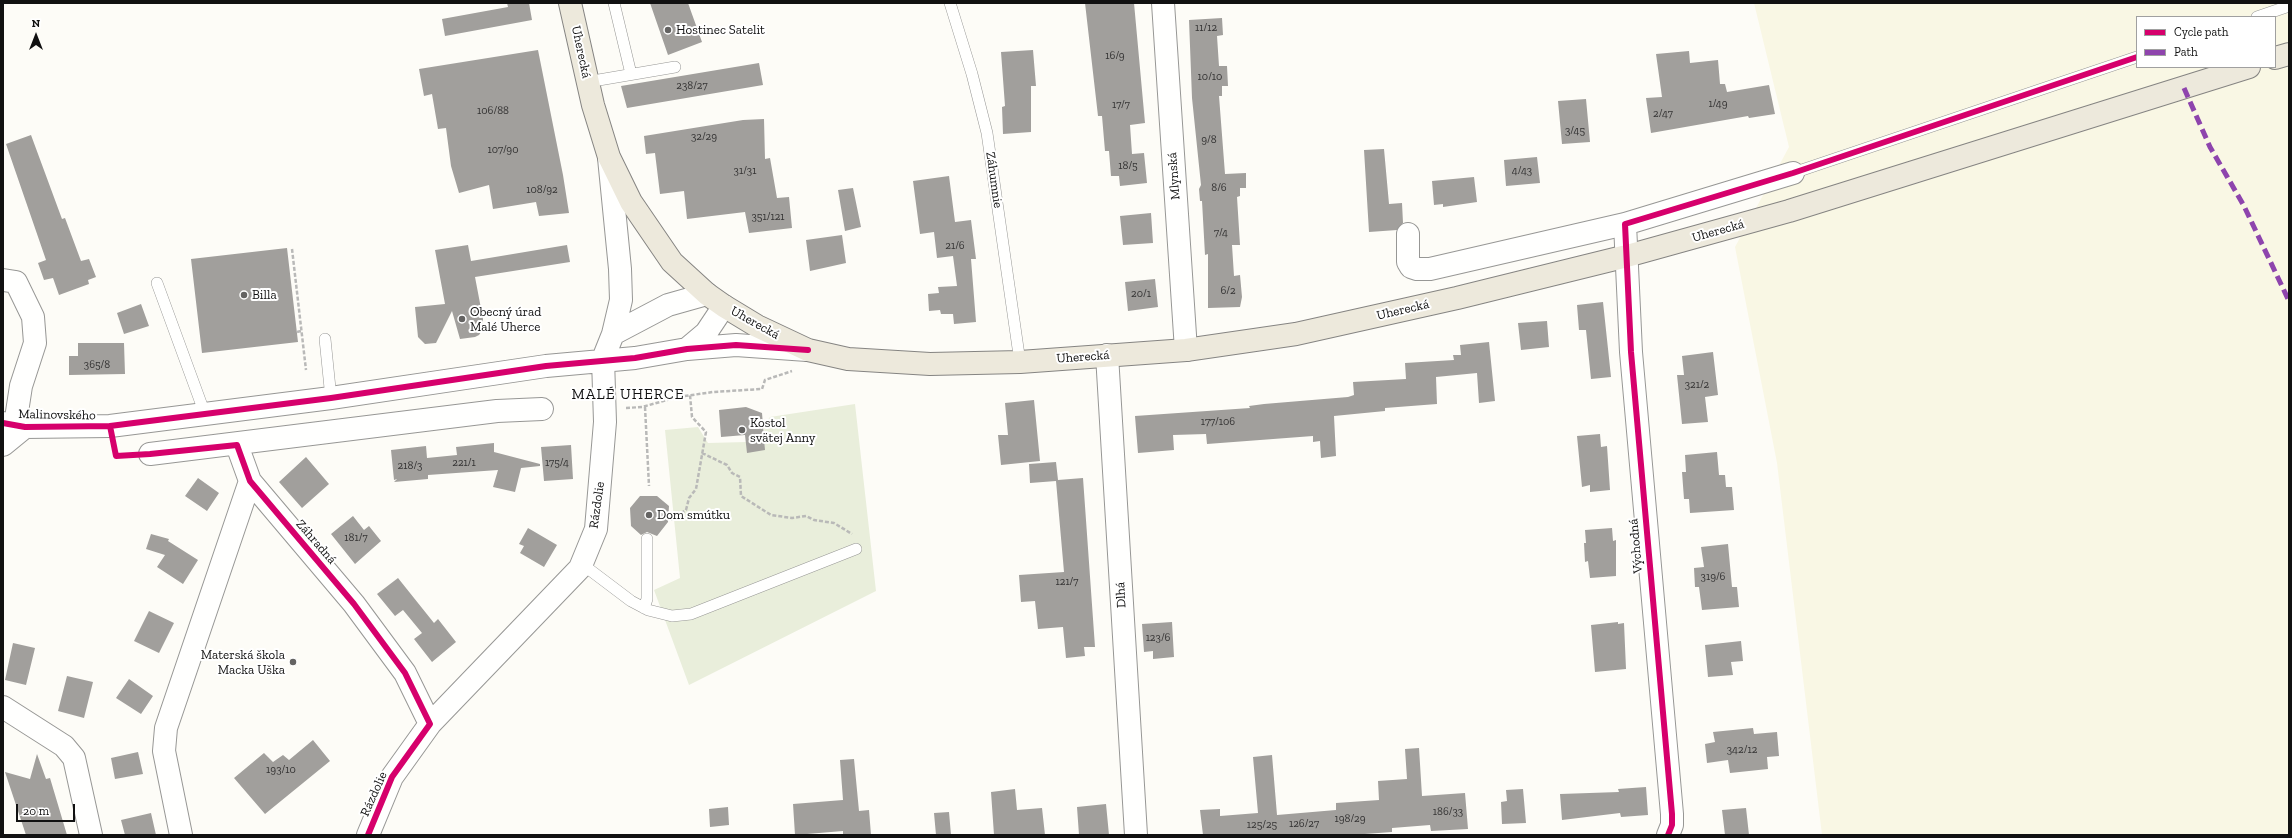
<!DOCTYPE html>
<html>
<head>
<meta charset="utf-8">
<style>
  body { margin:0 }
  #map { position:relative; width:2292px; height:838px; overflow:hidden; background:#fdfcf7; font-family:"Zilla Slab",serif }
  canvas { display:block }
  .frame { position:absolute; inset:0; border:4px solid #111; pointer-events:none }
  .legend { position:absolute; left:2136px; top:16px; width:140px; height:52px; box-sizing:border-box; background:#fff; border:1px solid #a0a0a0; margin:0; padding:5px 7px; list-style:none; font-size:12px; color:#111 }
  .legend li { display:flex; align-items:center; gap:8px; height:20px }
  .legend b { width:20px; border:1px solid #a0a0a0 }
  .north { position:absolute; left:16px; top:16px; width:40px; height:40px; -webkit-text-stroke:3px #fff; paint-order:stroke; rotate:0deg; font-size:11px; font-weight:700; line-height:16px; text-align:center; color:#111 }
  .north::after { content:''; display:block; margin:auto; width:14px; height:18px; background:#111; clip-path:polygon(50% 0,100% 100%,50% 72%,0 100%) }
  .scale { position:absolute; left:16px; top:804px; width:59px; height:18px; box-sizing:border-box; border:2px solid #111; border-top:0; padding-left:5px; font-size:12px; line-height:14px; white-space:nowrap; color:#111; -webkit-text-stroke:3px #fff; paint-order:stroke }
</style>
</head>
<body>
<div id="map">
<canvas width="2292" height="838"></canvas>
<div class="frame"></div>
<ul class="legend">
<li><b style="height:5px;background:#d6006c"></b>Cycle path</li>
<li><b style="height:5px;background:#8e44ad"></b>Path</li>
</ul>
<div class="north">N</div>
<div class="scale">20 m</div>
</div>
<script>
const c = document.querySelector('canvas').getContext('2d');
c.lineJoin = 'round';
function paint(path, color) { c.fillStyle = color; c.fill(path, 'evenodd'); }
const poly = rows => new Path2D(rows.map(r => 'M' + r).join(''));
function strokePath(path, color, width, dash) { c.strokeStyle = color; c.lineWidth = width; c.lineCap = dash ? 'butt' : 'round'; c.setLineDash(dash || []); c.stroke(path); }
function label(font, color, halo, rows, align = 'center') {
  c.font = font + ' "Zilla Slab",serif'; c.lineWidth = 4; c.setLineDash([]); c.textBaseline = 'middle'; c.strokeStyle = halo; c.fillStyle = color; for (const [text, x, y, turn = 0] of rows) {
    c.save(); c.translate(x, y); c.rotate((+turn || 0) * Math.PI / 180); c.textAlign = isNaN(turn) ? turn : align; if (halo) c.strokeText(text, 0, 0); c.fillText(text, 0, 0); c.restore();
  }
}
paint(poly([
  [1754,3,2289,3,2289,835,1822,835,1777,463,1735,247,1789,147],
  [2137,17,2275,17,2275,67,2137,67]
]), '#f9f7e4');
paint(poly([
  [855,404,876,591,689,685,654,590,680,578,665,430,698,427,708,443,746,442,765,448,764,422,767,421,770,417]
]), '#e9eedb');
paint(poly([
  [507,3,529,3,532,20,445,36,442,19,508,7],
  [650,3,688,3,702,42,668,55],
  [1085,3,1134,3,1145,123,1130,125,1132,154,1144,153,1147,183,1120,186,1119,176,1111,176,1109,151,1105,151,1102,116,1098,116],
  [1222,18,1223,35,1217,36,1219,66,1227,66,1228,86,1222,86,1222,96,1219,96,1225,174,1246,173,1246,188,1240,188,1240,196,1237,197,1240,245,1232,245,1234,276,1240,275,1242,297,1240,307,1208,308,1208,254,1205,255,1202,201,1200,201,1199,189,1201,185,1192,98,1189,20],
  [538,50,563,175,569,213,539,216,536,202,493,209,489,185,459,193,451,166,446,128,438,129,432,94,424,96,419,69],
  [1033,50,1036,86,1031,86,1031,132,1003,134,1002,107,1005,106,1001,52],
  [1689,51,1690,63,1718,60,1720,84,1725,84,1727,92,1769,85,1775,114,1749,118,1748,116,1651,133,1646,98,1662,97,1656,54],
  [759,63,763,85,627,108,621,86],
  [1586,99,1590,142,1562,144,1558,101],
  [764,119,765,159,770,158,777,198,789,197,792,228,749,233,745,212,687,219,684,191,660,194,655,153,646,154,644,136,743,120],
  [31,135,62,219,65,218,81,261,89,259,96,277,88,280,89,284,59,295,53,278,44,280,38,263,46,260,6,144],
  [1384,149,1389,204,1402,203,1403,223,1397,230,1369,232,1364,150],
  [1537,157,1540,183,1506,186,1504,160],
  [949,176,955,222,971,220,976,259,971,259,976,322,954,324,953,314,941,314,940,310,929,311,928,294,939,293,938,287,957,286,953,256,937,258,934,232,920,234,913,181],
  [1474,177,1477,202,1443,207,1443,204,1434,205,1432,181],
  [853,188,861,227,845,231,838,190],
  [1151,213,1153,243,1123,245,1120,216],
  [842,235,846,263,810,271,806,240],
  [468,245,471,261,567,245,570,262,475,277,483,319,483,329,479,335,475,337,460,339,452,311,436,343,425,344,418,337,415,307,445,304,435,250],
  [287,248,298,342,202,353,191,259],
  [1155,279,1158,307,1128,311,1125,282],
  [1603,302,1611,377,1591,379,1586,330,1579,330,1577,305],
  [141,304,149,326,124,334,117,313],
  [1547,321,1549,347,1521,350,1518,323],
  [1489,342,1495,401,1479,403,1477,373,1436,377,1437,404,1385,408,1385,411,1334,416,1336,456,1321,458,1320,441,1313,442,1313,436,1207,444,1206,434,1173,435,1174,450,1138,453,1135,416,1250,408,1249,406,1264,404,1348,397,1354,395,1353,382,1406,379,1405,363,1454,360,1453,355,1461,355,1460,345],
  [78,343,124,343,125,374,69,375,69,356,78,356],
  [1713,352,1718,395,1705,397,1708,422,1682,424,1677,375,1684,375,1682,356],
  [1034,400,1040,461,1001,465,998,435,1008,435,1005,403],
  [746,407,762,413,765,450,747,453,745,435,721,437,719,410],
  [1600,434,1601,447,1607,446,1610,490,1590,492,1590,485,1582,487,1577,436],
  [494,443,494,452,540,464,540,466,521,468,515,492,493,487,498,470,428,475,428,479,394,482,397,479,394,480,391,450,426,446,427,458,457,455,456,447],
  [571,445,573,479,544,481,541,447],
  [1717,452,1719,475,1725,475,1726,487,1732,487,1734,510,1690,513,1689,499,1684,499,1682,472,1686,472,1685,455],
  [306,457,329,484,302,508,279,482],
  [1056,462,1058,480,1083,478,1095,647,1084,647,1085,656,1066,658,1063,627,1038,629,1035,601,1021,602,1019,575,1064,572,1056,481,1030,483,1029,464],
  [198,478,219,493,207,511,185,496],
  [640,496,657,496,669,506,668,522,657,536,647,532,641,535,631,526,630,508],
  [353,516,364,530,369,526,381,541,355,564,331,534],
  [528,528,557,545,544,567,520,553,524,546,519,544],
  [1612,528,1613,541,1616,540,1616,576,1590,578,1588,561,1585,562,1584,543,1586,543,1585,530],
  [151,534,169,539,168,541,198,560,183,584,157,567,165,555,146,549],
  [1728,544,1732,587,1737,587,1739,607,1702,610,1699,587,1695,587,1694,568,1704,567,1701,547],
  [398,578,434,623,438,619,456,642,432,662,414,639,422,633,403,610,395,616,377,594],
  [149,611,174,623,159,653,134,641],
  [1172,622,1174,657,1153,659,1153,651,1144,652,1142,624],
  [1618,622,1618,624,1624,623,1626,669,1595,672,1591,625],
  [1741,641,1743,661,1731,662,1733,675,1708,677,1705,645],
  [13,643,35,648,26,685,5,680],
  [67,676,93,682,84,718,58,711],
  [129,679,153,696,141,714,116,698],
  [1753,728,1754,734,1777,732,1779,756,1767,757,1768,769,1730,773,1728,760,1707,763,1705,744,1715,742,1713,732],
  [313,740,330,761,265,814,234,778,264,753,273,762,283,755,289,760],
  [1419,748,1422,796,1465,793,1468,829,1431,831,1430,825,1392,828,1392,832,1351,835,1203,835,1200,810,1220,809,1220,816,1258,813,1253,757,1272,755,1277,815,1336,810,1336,803,1379,800,1378,781,1407,779,1405,749],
  [138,752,143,774,115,779,111,758],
  [37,754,46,779,50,778,67,835,26,835,5,772,30,779],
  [854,759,859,811,869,810,871,835,843,835,843,831,795,835,793,804,843,800,840,760],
  [1646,787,1648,815,1621,817,1620,813,1562,820,1560,794,1619,792,1618,789],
  [1015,789,1017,810,1042,808,1045,835,994,835,991,792],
  [1523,789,1526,823,1502,824,1501,802,1507,801,1506,790],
  [1106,804,1109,835,1079,835,1077,807],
  [728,807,729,825,710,827,709,809],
  [1746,808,1749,835,1725,835,1722,810],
  [949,812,951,835,936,835,934,813],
  [151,813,156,835,125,835,121,820]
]), '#a19f9c');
const lane = poly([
  [614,3,631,74],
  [950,3,972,74,987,133,1020,362],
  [2257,17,2289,6],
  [587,82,675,67],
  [1793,173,2137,57],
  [157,283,205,414],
  [325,339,331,398],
  [582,564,631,601,648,610,672,616,691,614,856,549],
  [644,608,647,599,647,539]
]);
const street = poly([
  [1163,3,1186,350],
  [1625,224,1631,352,1672,814,1672,825,1668,835],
  [1408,234,1408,262,1411,267,1417,269,1430,269,1625,224,1793,173],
  [3,280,16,282,33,317,35,343,21,386,15,425],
  [613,334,668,305,707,294],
  [687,349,706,333,724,306],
  [1107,355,1136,835],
  [3,423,25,427,110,426,331,398,546,366,635,358,687,349,736,345,807,350],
  [3,445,25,427],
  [237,445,250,481,354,604,405,673,430,724],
  [150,454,497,411,542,409],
  [3,707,64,746,74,758,91,835],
  [181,835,164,751,166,728,250,481],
  [368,835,392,777,430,724,580,568,596,529,605,422,603,359,613,334,621,300,620,269,609,158]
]);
const primary = poly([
  [570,3,593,105,609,157,631,202,672,262,707,294,724,306,757,326,808,350,848,359,930,364,1020,362,1186,350,1296,334,1457,298,1627,256,1789,211,2249,67],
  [2275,58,2289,54]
]);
strokePath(lane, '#979795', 12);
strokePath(street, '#979795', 24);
strokePath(primary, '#858482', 24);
strokePath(poly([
  [292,249,306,370],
  [297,332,301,331],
  [645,407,649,486],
  [626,408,642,407,678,397,713,392,762,389,765,380,792,371],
  [114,445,116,456,130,455],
  [702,453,727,465,732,473,740,477,741,496,771,515,792,518,806,516,814,520,834,523,852,534],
  [671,520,686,510,689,498,696,489,706,432,692,417,690,395]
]), '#b9b9b8', 2.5, [4, 2]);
strokePath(lane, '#fffffe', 11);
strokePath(street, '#fffffe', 22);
strokePath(primary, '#ede9dc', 22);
strokePath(poly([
  [2184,88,2210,147,2244,206,2289,301]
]), '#8e44ad', 5, [10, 5]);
strokePath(poly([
  [3,423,25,427,110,426,331,398,546,366,635,358,687,349,736,345,808,350],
  [110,426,116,456,150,454,237,445,250,481,354,604,405,673,430,724,392,777,368,835],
  [1668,835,1672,825,1672,814,1631,352,1625,224,1793,173,2137,57]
]), '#d6006c', 6);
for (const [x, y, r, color] of [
  [668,30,4,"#646362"],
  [244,295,4,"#646362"],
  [462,319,4,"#646362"],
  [742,430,4,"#646362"],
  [649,515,4,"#646362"],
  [293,662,4,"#646362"]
]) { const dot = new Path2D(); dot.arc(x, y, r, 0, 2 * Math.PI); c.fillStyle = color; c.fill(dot); strokePath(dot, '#fff', 1.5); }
label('11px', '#353434', null, [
  ["11/12",1206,28],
  ["16/9",1115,56],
  ["10/10",1210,77],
  ["238/27",692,86],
  ["1/49",1718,104],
  ["17/7",1121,105],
  ["106/88",493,111],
  ["2/47",1663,114],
  ["3/45",1575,131],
  ["32/29",704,137],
  ["9/8",1209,140],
  ["107/90",503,150],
  ["18/5",1128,166],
  ["31/31",745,171],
  ["4/43",1522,171],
  ["8/6",1219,188],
  ["108/92",542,190],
  ["351/121",768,217],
  ["7/4",1221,233],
  ["21/6",955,246],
  ["6/2",1228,291],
  ["20/1",1141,294],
  ["365/8",97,365],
  ["321/2",1697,385],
  ["177/106",1218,422],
  ["221/1",464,463],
  ["175/4",557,463],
  ["218/3",410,466],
  ["181/7",356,538],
  ["319/6",1713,577],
  ["121/7",1067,582],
  ["123/6",1158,638],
  ["342/12",1742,750],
  ["193/10",281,770],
  ["186/33",1448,812],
  ["198/29",1350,819],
  ["126/27",1304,824],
  ["125/25",1262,825]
]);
label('13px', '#111', '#fff', [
  ["Hostinec Satelit",676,30],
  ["Billa",252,295],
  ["Obecný úrad",470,312],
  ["Malé Uherce",470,327],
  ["Kostol",750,423],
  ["svätej Anny",750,438],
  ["Dom smútku",657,515],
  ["Materská škola",285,655,"right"],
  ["Macka Uška",285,670,"right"]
], 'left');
label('13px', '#111', '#fff', [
  ["Uherecká",581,52,78],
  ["Mlynská",1174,176,-94],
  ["Záhumnie",994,180,82],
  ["Uherecká",1718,231,-16],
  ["Uherecká",1403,310,-13],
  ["Uherecká",755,323,29],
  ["Uherecká",1083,357,-4],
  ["Malinovského",57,415,1],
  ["Rázdolie",597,505,-82],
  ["Záhradná",316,542,49],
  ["Východná",1636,546,-95],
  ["Dlhá",1121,595,-93],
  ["Rázdolie",374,794,-66]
]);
c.letterSpacing = '1px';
label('15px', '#111', '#fff', [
  ["MALÉ UHERCE",628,395]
]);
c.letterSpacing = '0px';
</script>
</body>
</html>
